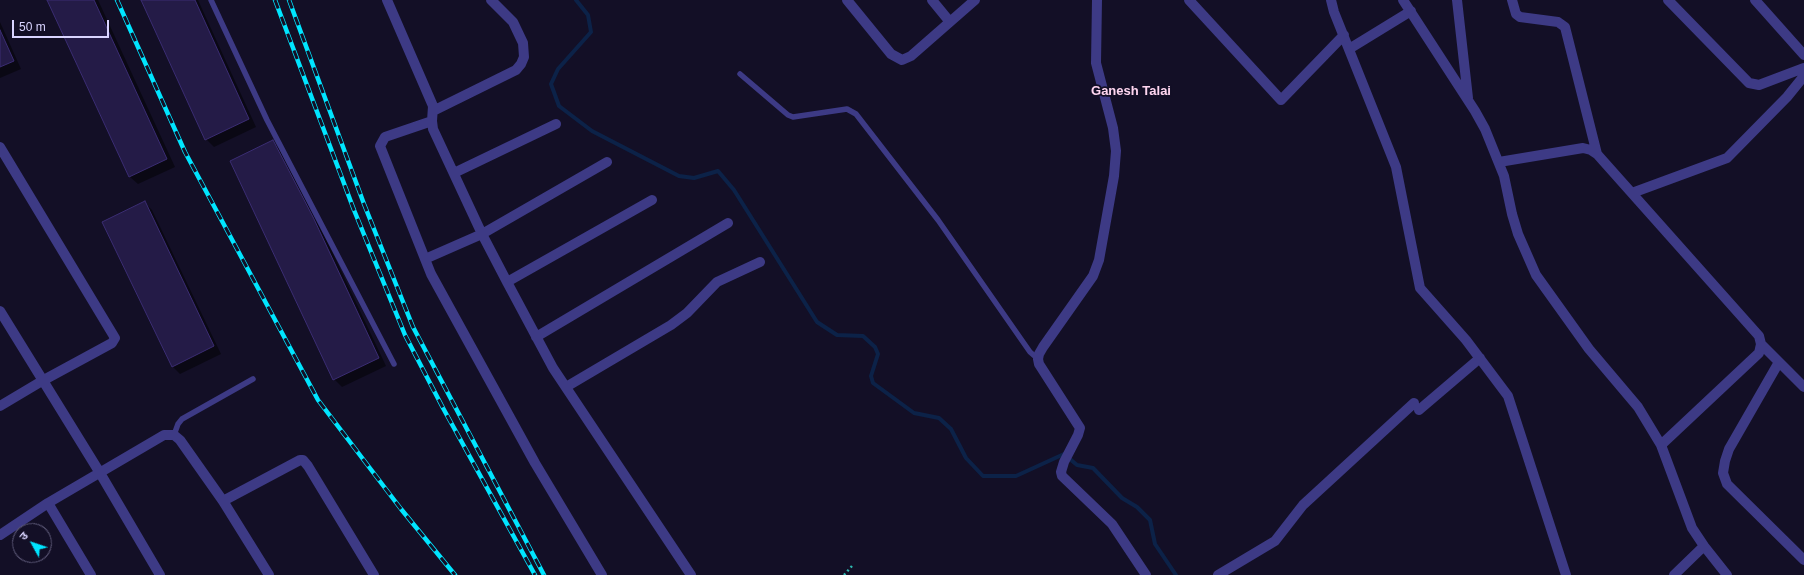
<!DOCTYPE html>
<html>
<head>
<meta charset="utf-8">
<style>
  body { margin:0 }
  #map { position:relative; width:1804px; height:575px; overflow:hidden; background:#130f26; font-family:Helvetica,"Noto Sans Devanagari",sans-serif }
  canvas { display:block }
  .north { position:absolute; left:12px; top:523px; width:40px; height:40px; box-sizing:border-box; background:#130f26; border:1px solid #625e7d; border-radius:50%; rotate:310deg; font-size:11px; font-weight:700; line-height:16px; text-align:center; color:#d9d4ff }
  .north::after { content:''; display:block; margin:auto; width:14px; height:18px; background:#00e5ff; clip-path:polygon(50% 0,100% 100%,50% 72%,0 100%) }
  .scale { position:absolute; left:12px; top:20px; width:97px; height:18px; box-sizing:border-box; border:2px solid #d9d4ff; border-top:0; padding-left:5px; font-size:12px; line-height:14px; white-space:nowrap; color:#d9d4ff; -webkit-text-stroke:3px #130f26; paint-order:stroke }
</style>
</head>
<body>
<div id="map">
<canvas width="1804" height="575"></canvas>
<div class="north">उ</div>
<div class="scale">50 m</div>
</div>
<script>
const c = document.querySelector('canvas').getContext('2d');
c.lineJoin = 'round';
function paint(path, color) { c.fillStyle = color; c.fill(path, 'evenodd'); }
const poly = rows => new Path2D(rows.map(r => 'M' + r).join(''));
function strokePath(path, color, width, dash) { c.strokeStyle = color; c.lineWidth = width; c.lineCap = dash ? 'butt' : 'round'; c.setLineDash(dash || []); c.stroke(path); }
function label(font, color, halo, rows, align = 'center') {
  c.font = font + ' Helvetica,sans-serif'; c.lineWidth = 3.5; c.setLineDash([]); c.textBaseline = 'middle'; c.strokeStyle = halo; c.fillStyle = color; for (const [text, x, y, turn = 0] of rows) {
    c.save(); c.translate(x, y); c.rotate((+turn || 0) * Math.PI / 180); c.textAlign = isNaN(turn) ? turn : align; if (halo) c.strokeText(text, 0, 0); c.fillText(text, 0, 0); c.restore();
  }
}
paint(poly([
  [48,0,98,0,175,167,138,184,130,177],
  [143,0,198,0,256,127,214,147,206,139],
  [0,22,21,69,0,78],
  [273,142,280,149,320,226,386,366,342,387,334,379],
  [145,203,152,210,221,354,180,374,172,366]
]), '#0007');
strokePath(poly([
  [576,0,588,15,591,32,558,69,551,84,559,106,592,131,679,176,694,178,718,171,734,190,817,322,837,335,863,336,875,347,878,354,871,376,873,383,914,413,939,418,951,429,966,458,983,476,1016,476,1064,454,1077,465,1093,468,1122,498,1137,507,1150,520,1155,544,1176,575]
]), '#0c2248', 4);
const building = poly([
  [47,0,94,0,167,159,129,177,47,0],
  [141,0,195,0,249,119,205,140,141,0],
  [0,30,14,61,0,67,0,30],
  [273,140,313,217,379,358,333,380,230,161,273,140],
  [145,201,214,346,172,367,102,222,145,201]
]);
paint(building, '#241b47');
strokePath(building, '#3b2d73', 1);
strokePath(poly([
  [844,575,852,566]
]), '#2fb8b0', 2.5, [2, 3]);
strokePath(poly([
  [211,0,267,120,394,364],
  [740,74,788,115,793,117,847,109,856,114,938,220,1030,352,1038,359],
  [174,435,178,424,182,419,253,379]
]), '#3d3a85', 5.5);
strokePath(poly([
  [387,0,433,106,432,121,433,129,482,234,507,282,553,368,691,575],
  [847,0,891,54,902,60,911,56,975,0],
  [932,0,950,22],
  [1097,0,1096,63,1113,128,1116,151,1114,176,1099,260,1093,276,1043,347,1039,354,1038,359,1039,364,1080,428,1078,435,1064,462,1061,472,1062,476,1112,524,1146,575],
  [1189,0,1281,100,1344,35],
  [1331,0,1334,12,1396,167,1420,288,1466,340,1508,396,1566,575],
  [1403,0,1475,111,1485,129,1504,176,1512,214,1518,234,1536,275,1589,349,1638,407,1661,445,1692,528,1704,546,1727,575],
  [1457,0,1468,98],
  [1512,0,1516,14,1520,17,1558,22,1565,27,1597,154],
  [1668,0,1749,83,1759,85,1804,68],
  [1755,0,1804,55],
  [1349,49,1411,11],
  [433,111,516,70,521,64,524,57,523,43,513,22,491,0],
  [432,121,385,137,380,146,431,274,535,463,602,575],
  [0,147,115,338,112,343,42,381,0,406],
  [1499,162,1583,148,1591,150,1597,154,1759,336,1761,344,1759,353,1661,445],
  [454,173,556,124],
  [1632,193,1727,158,1787,97,1804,76],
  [425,259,482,234,607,162],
  [507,282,652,200],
  [0,311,100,473,160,575],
  [536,337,728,223],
  [1761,344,1804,387],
  [1779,362,1729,449,1725,461,1723,473,1727,484,1804,560],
  [566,387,671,325,687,313,717,282,760,262],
  [1419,410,1480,358],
  [223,501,300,460,303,460,308,466,374,575],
  [48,503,91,575],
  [0,535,48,503,164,435,174,435,180,440,223,501,269,575],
  [1218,575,1275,541,1303,505,1414,403],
  [1674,575,1704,546]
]), '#3d3a85', 10);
const rail = poly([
  [117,0,185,152,318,400,401,509,455,575],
  [275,0,354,210,405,335,443,408,535,575],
  [289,0,364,204,413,327,544,575]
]);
strokePath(rail, '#00e5ff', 4.5);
strokePath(rail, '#130f26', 3, [9]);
label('bold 13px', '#ffd6f0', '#130f26', [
  ["Ganesh Talai",1131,91]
]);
</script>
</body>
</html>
